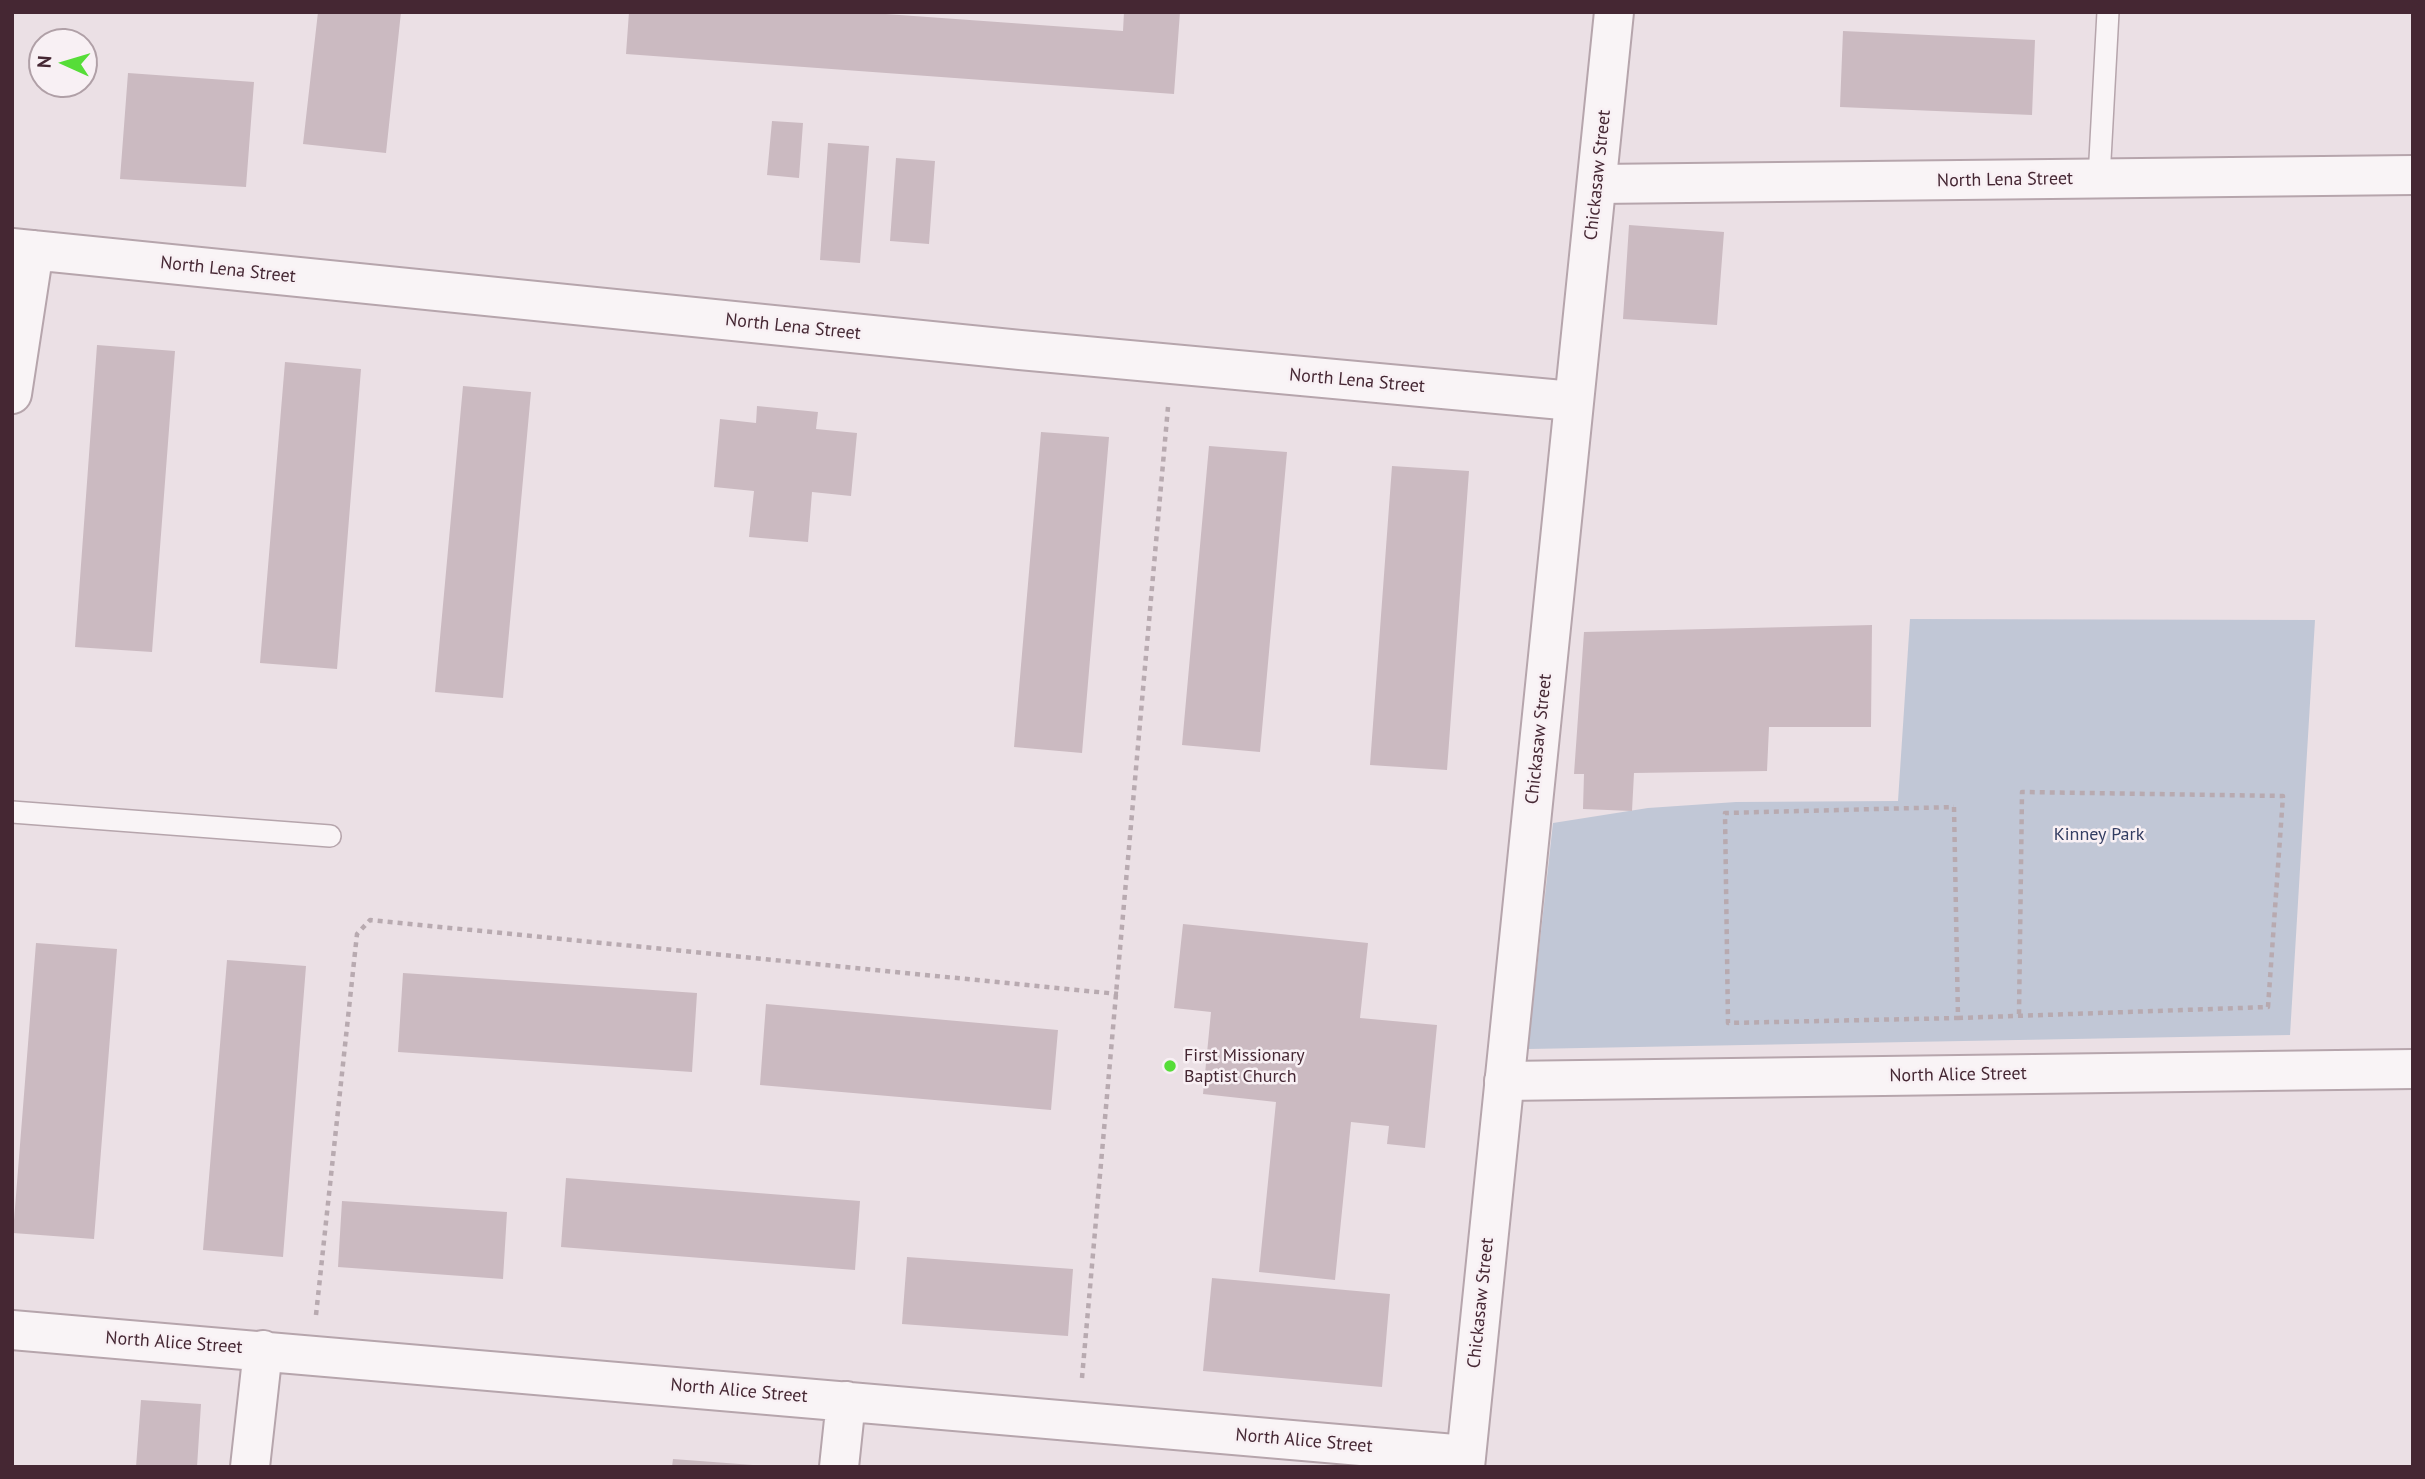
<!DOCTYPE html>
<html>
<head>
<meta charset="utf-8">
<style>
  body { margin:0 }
  #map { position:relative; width:2425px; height:1479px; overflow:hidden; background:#ebe0e5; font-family:"PT Sans",sans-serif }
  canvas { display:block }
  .frame { position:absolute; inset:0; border:14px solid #452733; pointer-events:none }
  .north { position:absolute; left:28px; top:28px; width:70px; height:70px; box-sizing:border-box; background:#f8f0f4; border:2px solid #b0a0a7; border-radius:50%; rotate:274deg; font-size:19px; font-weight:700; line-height:28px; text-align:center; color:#452733 }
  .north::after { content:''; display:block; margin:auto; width:24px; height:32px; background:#56dd38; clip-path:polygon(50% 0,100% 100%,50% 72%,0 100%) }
</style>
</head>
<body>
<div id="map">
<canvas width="2425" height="1479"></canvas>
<div class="frame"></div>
<div class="north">N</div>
</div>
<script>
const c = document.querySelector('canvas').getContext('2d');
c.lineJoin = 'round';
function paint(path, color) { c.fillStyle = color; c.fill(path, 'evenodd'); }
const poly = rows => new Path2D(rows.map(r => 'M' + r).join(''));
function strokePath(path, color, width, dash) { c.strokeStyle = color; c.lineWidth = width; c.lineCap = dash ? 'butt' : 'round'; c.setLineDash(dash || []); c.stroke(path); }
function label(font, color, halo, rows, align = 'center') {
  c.font = font + ' "PT Sans",sans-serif'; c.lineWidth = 5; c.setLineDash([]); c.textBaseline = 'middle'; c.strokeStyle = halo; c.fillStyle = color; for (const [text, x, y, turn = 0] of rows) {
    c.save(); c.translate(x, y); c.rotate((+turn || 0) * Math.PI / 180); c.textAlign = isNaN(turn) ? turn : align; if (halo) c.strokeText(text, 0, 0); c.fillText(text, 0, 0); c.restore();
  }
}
paint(poly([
  [1910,619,2315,620,2290,1035,1528,1049,1553,823,1648,808,1736,802,1898,801]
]), '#c1c7d6');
paint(poly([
  [318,12,401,12,386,153,303,144],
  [629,12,858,12,1123,31,1124,12,1180,12,1174,94,626,54],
  [1843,31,2035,40,2032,115,1840,107],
  [128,73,254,82,246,187,120,179],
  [772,121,803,123,799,178,767,175],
  [828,143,869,146,860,263,820,260],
  [896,158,935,161,929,244,890,241],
  [1629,225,1724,232,1717,325,1623,319],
  [97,345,175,351,152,652,75,647],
  [285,362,361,369,337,669,260,663],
  [463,386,531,392,503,698,435,692],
  [757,406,818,412,816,429,857,433,851,496,812,492,808,542,749,537,754,491,714,487,720,419,756,423],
  [1041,432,1109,437,1082,753,1014,747],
  [1209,446,1287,452,1260,752,1182,745],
  [1392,466,1469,471,1447,770,1370,765],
  [1872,625,1871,727,1769,727,1767,771,1634,773,1632,811,1583,809,1584,774,1574,774,1584,632],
  [1183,924,1368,943,1360,1018,1437,1025,1425,1148,1387,1144,1389,1126,1351,1122,1335,1280,1259,1272,1276,1102,1203,1094,1211,1012,1174,1008],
  [36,943,117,949,94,1239,13,1233],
  [227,960,306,966,283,1257,203,1250],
  [403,973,697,993,692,1072,398,1052],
  [766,1004,1058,1030,1051,1110,760,1085],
  [566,1178,860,1201,855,1270,561,1247],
  [342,1201,507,1212,503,1279,338,1267],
  [907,1257,1073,1269,1068,1336,902,1324],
  [1212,1278,1390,1294,1382,1387,1203,1371],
  [141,1400,201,1404,197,1467,136,1467],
  [673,1459,753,1465,753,1467,672,1467]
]), '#cbbac1');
const service = poly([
  [2099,178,2108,12],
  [12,812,330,836]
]);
const minor = poly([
  [1597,184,2413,175],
  [12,248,1020,350,1573,401],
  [12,394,34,250],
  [1504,1081,2413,1069],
  [12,1330,1466,1455],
  [250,1467,263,1350],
  [839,1467,846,1401]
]);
const tertiary = poly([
  [1465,1467,1614,12]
]);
strokePath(service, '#b6a5ac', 24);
strokePath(minor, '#b6a5ac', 42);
strokePath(tertiary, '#b6a5ac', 42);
strokePath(poly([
  [1954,807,1958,1018,1728,1023,1725,813,1954,807],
  [1958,1018,2268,1007,2283,796,2022,792,2019,1014],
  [316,1315,357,934,370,920,1118,994],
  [1082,1378,1168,407]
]), '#b8aab0', 4.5, [5, 5]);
strokePath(service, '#f9f4f6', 21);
strokePath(minor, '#f9f4f6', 38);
strokePath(tertiary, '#f9f4f6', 38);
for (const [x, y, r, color] of [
  [1170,1066,7,"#56dd38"]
]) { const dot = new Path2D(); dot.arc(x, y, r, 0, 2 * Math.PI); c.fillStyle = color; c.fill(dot); strokePath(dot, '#f8f0f4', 2.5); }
label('18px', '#452733', '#f8f0f4', [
  ["Chickasaw Street",1598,175,-84],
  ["North Lena Street",2005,180,-1],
  ["North Lena Street",228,270,6],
  ["North Lena Street",793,327,6],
  ["North Lena Street",1357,381,5],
  ["Chickasaw Street",1539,739,-84],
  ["North Alice Street",1958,1075,-1],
  ["Chickasaw Street",1481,1303,-84],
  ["North Alice Street",174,1343,4],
  ["North Alice Street",739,1391,5],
  ["North Alice Street",1304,1441,5]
]);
label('18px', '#333d62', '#f8f0f4', [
  ["Kinney Park",2099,835]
]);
label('18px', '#452733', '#f8f0f4', [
  ["First Missionary",1184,1056],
  ["Baptist Church",1184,1077]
], 'left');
</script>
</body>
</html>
